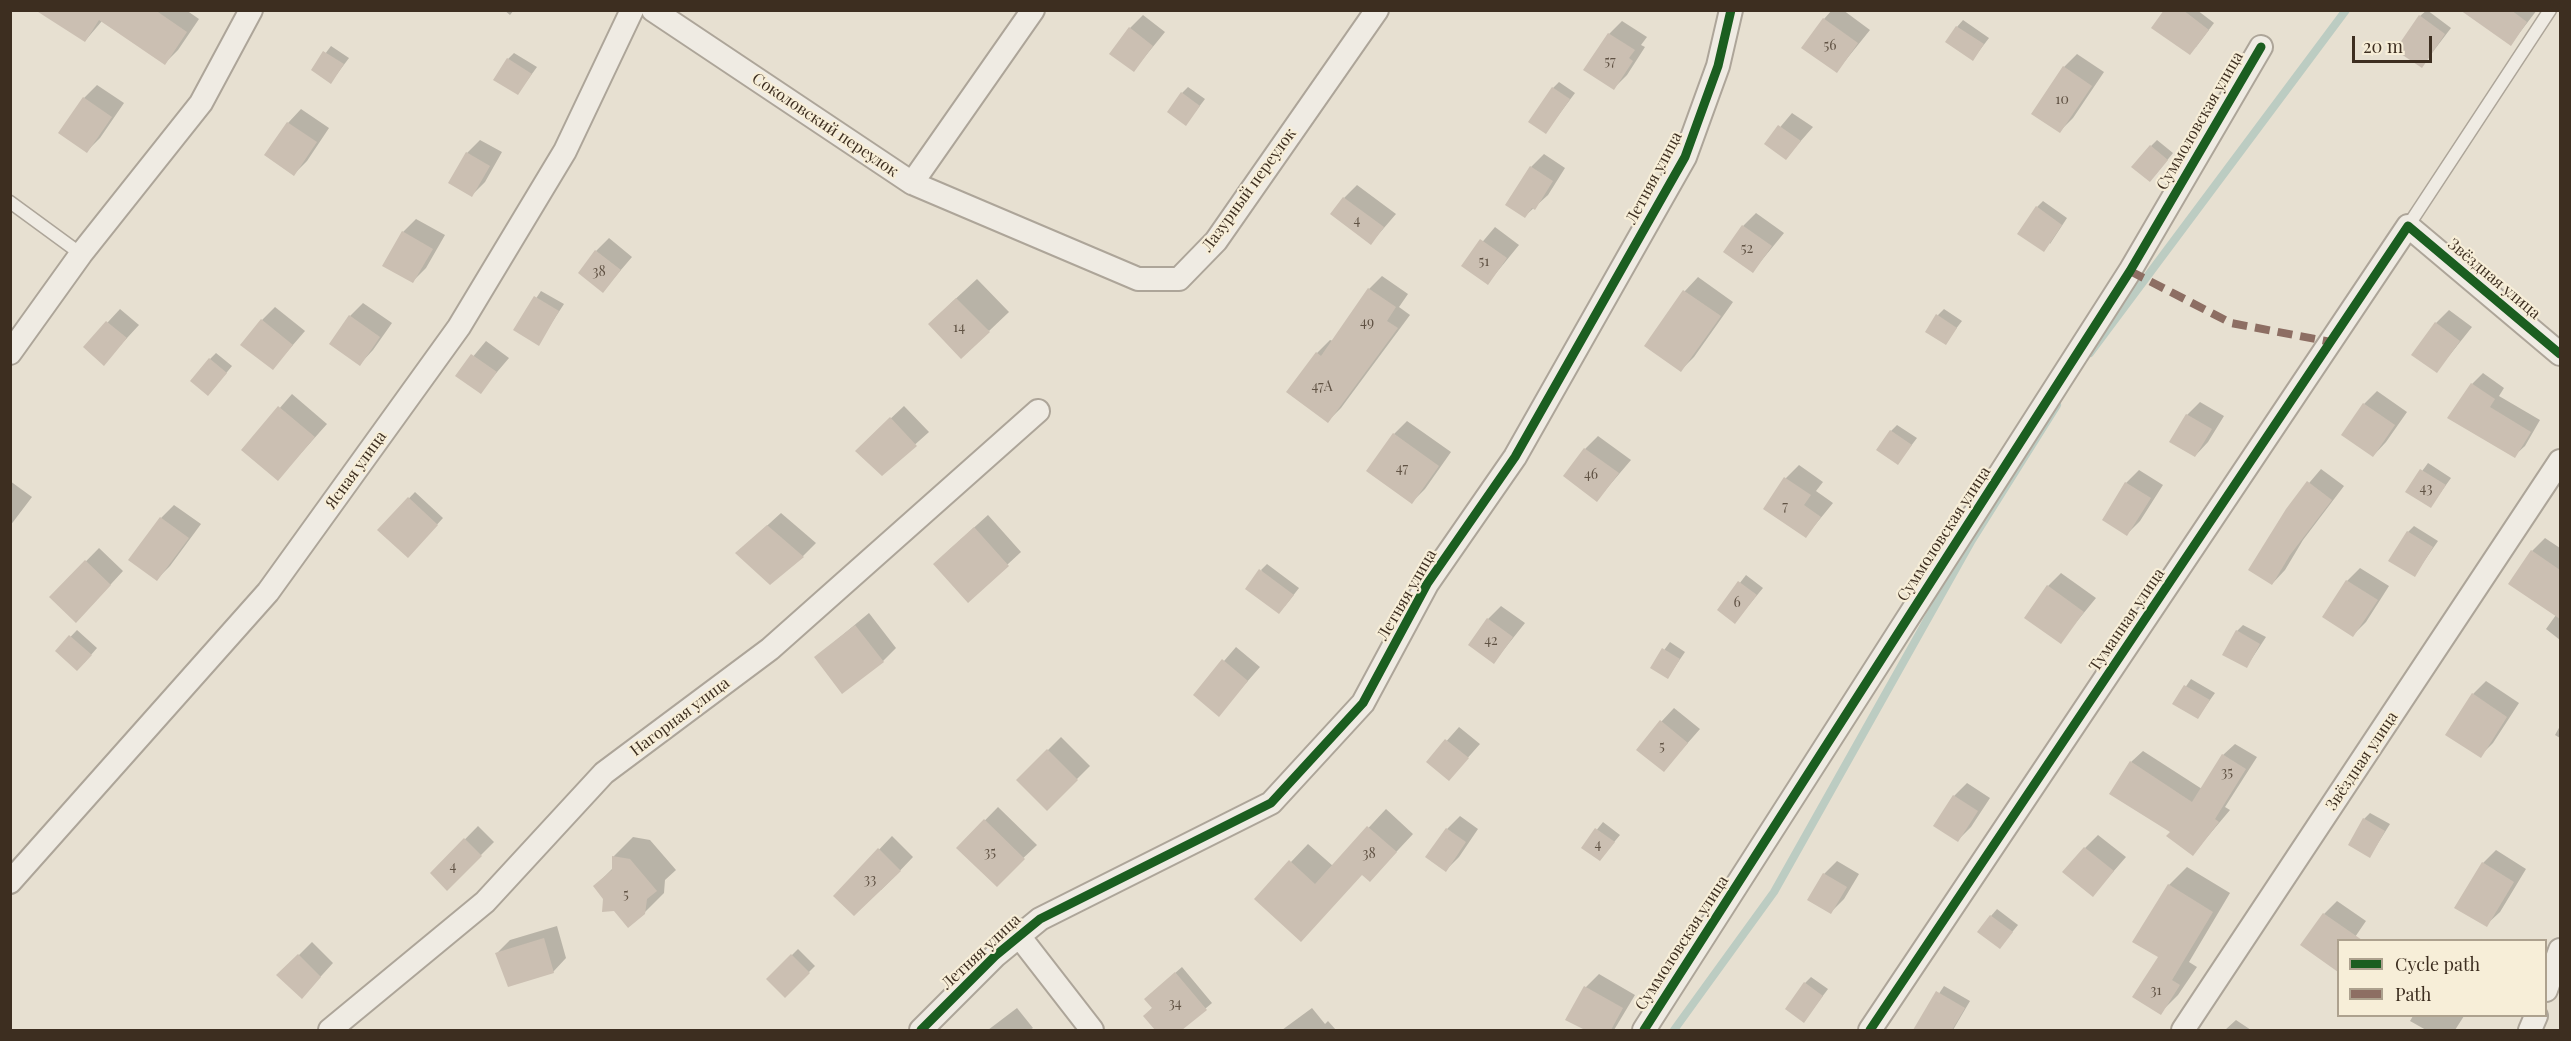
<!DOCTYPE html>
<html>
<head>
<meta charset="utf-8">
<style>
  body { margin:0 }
  #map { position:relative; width:2571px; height:1041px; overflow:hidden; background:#e7e0d1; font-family:"Playfair Display",serif }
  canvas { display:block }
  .frame { position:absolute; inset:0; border:12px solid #3d2e20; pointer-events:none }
  .legend { position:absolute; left:2337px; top:939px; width:210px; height:78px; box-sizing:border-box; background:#f7eed8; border:2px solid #ada18e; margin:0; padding:8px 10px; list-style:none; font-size:18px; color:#3d2e20 }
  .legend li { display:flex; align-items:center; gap:12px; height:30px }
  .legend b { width:30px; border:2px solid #ada18e }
  .scale { position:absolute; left:2352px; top:36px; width:80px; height:27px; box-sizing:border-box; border:3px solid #3d2e20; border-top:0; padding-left:8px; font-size:18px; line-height:21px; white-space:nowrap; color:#3d2e20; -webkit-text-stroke:4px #f7eed8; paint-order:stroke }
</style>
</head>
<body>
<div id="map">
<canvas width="2571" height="1041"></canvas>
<div class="frame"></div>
<ul class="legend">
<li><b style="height:8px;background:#1b5e20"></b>Cycle path</li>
<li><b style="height:8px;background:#8d6e63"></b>Path</li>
</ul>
<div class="scale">20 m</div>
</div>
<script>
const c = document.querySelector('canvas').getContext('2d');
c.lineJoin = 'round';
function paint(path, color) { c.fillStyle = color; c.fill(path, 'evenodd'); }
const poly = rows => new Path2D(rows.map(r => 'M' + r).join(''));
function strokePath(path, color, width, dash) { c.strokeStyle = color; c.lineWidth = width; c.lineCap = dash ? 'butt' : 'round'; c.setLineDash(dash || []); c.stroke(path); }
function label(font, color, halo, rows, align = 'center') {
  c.font = font + ' "Playfair Display",serif'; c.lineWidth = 4.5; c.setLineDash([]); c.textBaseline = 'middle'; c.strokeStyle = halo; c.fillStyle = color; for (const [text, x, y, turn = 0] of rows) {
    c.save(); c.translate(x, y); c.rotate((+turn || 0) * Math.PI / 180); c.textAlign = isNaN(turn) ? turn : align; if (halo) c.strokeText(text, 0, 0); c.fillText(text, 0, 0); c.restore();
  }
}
paint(poly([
  [51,10,186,10,199,19,178,50,165,63,102,21,85,41],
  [504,10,514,10,510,15],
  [1832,10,1843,10,1870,30,1837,71,1824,19],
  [2165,10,2197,10,2214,23,2196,47],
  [2427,10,2451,28,2422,66,2397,49,2420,16],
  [2477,10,2537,10,2511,44],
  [1143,15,1165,32,1134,70,1130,28],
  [1963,20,1989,38,1973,59,1957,27],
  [1622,21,1647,37,1641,45,1645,47,1627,75,1614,88,1609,34],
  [331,46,349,58,331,82,313,70],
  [514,53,537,67,518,93,508,59],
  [2077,54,2104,72,2073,118,2060,131,2064,67],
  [1559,82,1575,93,1546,132,1553,88],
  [97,85,124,103,100,138,87,151,60,133,84,98],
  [1188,87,1205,99,1186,124,1182,93],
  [301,109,329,128,307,161,294,174,288,123],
  [1792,113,1813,127,1786,158,1766,144],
  [480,140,502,152,485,182,472,195,467,153],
  [2157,140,2173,153,2156,174,2151,146],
  [1544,154,1565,168,1548,195,1525,216,1531,167],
  [1357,185,1396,214,1371,243,1344,198],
  [2043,201,2067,218,2050,244,2037,207],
  [1756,213,1784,233,1753,271,1743,226],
  [416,219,445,235,426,268,413,281,403,232],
  [1495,227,1519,245,1488,283,1463,265],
  [609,238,632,257,603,291,596,251],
  [1382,276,1408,294,1399,307,1410,315,1341,408,1328,421,1288,392,1317,353,1330,340,1333,341,1369,289],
  [1698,277,1733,302,1694,357,1681,370,1646,345,1685,291],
  [977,279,1009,312,989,331,950,304],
  [541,291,564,304,538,344,515,330],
  [363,303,392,323,373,350,360,364,350,316],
  [275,307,305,331,273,368,262,320],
  [120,309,139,325,104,363,85,347],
  [1944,309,1962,321,1945,343,1938,315],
  [2449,310,2472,327,2437,371,2436,323],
  [486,341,509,358,480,392,457,376],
  [216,353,232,366,214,388,210,359],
  [2483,373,2504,388,2499,396,2540,420,2525,446,2514,456,2472,384],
  [2377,391,2407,412,2386,442,2373,456,2364,404],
  [292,394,327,424,278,479,243,450],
  [2200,402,2224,416,2208,442,2195,456,2187,415],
  [904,406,929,432,882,474,870,438],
  [1407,421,1451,452,1425,489,1412,502,1394,434],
  [1897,425,1917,438,1898,463,1891,431],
  [1598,436,1631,460,1597,500,1585,449],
  [2428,463,2451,478,2431,506,2407,492],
  [1799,465,1823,482,1816,491,1833,503,1806,536,1765,508,1786,478],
  [2321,469,2344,486,2303,540,2285,570,2272,584,2287,509],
  [2139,470,2163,485,2140,521,2127,534,2126,483],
  [10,481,32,497,10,526],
  [415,492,443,518,414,550,379,530],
  [174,505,201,524,170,566,157,579,161,518],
  [781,513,816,543,803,556,737,553],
  [988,515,1021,552,968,601,948,551],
  [2414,526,2438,541,2414,576,2408,532],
  [2545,538,2560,548,2560,640,2546,629,2556,615,2532,551],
  [99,548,123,571,89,608,51,597],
  [1267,564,1299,588,1285,606,1261,570],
  [2360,568,2389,586,2366,622,2353,635,2324,616,2347,581],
  [2061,573,2096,598,2060,642,2048,586],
  [1746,575,1763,588,1735,622,1719,610],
  [1501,606,1525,623,1494,662,1488,619],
  [869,613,896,648,883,661,816,657],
  [2243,625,2266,637,2247,666,2237,631],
  [77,630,97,648,84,663,57,651],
  [1670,642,1685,652,1668,677,1652,667],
  [1236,647,1260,667,1219,714,1195,695],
  [2191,679,2215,693,2198,717,2174,704],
  [2486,681,2519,703,2493,743,2480,756,2473,694],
  [1674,708,1700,729,1664,770,1661,722],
  [2560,726,2560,738,2555,735],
  [1459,727,1480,744,1449,779,1428,762],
  [1061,737,1090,766,1047,809,1018,780],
  [2235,744,2257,757,2225,807,2230,810,2193,854,2131,762,2143,751,2202,789,2223,755],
  [1967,783,1990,798,1971,827,1958,840,1954,796],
  [998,807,1037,845,996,884,958,848],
  [1386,809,1413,834,1370,880,1363,873,1256,899,1308,844,1333,866],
  [2370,813,2390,824,2370,856,2364,819],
  [1460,816,1478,829,1459,857,1446,870,1447,829],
  [1603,822,1620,835,1600,859,1583,847],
  [478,826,494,842,447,889,432,873],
  [2098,835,2126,857,2093,895,2085,848],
  [892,836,913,857,894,877,881,890,835,896],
  [633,837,650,840,676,870,665,880,664,893,644,913,605,898,595,886,614,867,613,857],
  [2496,850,2526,869,2500,912,2486,925,2483,863],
  [1837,861,1859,874,1844,899,1831,912,1824,874],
  [2187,867,2230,893,2189,962,2197,967,2178,995,2160,1013,2160,957,2169,885],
  [2337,901,2366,921,2353,940,2338,940,2338,958,2331,965,2324,914],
  [1997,909,2018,925,2000,947,1991,916],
  [557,926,566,958,553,972,497,953,510,940],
  [312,942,333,963,302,997,279,975],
  [798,949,815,966,785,996,768,979],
  [1182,967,1212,1003,1180,1030,1173,1030,1168,1025,1157,1030,1145,1016,1153,1007,1152,993],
  [1599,974,1635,995,1614,1030,1588,1030,1567,1019,1586,987],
  [1811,977,1828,989,1804,1021,1805,983],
  [1944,986,1970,1001,1953,1030,1930,1030,1919,1024],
  [1017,1008,1033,1028,1030,1030,988,1030],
  [1312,1008,1325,1024,1328,1021,1336,1030,1282,1030],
  [2413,1016,2464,1016,2455,1030,2426,1030,2410,1021],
  [2236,1020,2251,1030,2225,1030]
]), '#0003');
strokePath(poly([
  [2090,353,2346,10],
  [1674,1030,1774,892,1972,540,2057,405]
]), '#bcccc2', 8);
paint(poly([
  [35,10,155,10,187,32,165,65,99,20,85,42],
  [2164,10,2183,10,2209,30,2190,55,2151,28],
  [2460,10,2511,10,2527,22,2511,46],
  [2419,15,2445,34,2422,68,2395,50],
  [1823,18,1858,43,1837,73,1801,48],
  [1956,26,1984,44,1973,61,1945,42],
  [1129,27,1153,46,1134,72,1109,54],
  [1608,33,1635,50,1629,58,1633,61,1614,90,1583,70],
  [323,51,344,64,331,84,311,70],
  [507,58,532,74,518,95,493,80],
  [2063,66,2092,86,2060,133,2031,114],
  [1552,87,1570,99,1546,134,1528,122],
  [1181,92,1200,106,1186,126,1167,112],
  [83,97,112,117,87,153,58,133],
  [287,122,317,142,294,176,264,155],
  [1778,125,1801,141,1786,160,1764,144],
  [2150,145,2168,160,2150,182,2131,167],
  [466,152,490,166,472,197,448,183],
  [1530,166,1553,181,1535,210,1532,208,1525,218,1505,205],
  [1343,197,1384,227,1371,245,1330,214],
  [2036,206,2062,225,2044,252,2017,234],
  [1742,225,1772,246,1753,273,1723,252],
  [402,231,433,249,413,283,382,266],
  [1480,239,1507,258,1488,285,1461,266],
  [595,250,621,270,603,293,578,273],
  [1368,288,1396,307,1387,321,1398,328,1328,423,1286,392,1316,352,1321,356],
  [1683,290,1721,316,1681,372,1644,346],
  [534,296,559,311,539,346,513,330],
  [956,298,990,332,961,359,928,324],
  [1936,314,1957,328,1946,345,1925,332],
  [349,315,380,337,360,366,329,344],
  [261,319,293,345,273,370,240,345],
  [106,321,127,338,104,366,83,347],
  [2435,322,2460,341,2437,373,2411,355],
  [471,354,497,372,481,394,455,376],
  [209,358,227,373,208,396,190,381],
  [2471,383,2495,399,2490,407,2531,432,2515,458,2447,418],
  [2363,403,2395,425,2373,457,2341,435],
  [278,406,315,437,278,481,241,450],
  [2186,414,2212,429,2195,457,2169,442],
  [890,417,917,446,882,476,855,451],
  [1890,430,1912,445,1898,465,1876,450],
  [1393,433,1439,466,1412,504,1366,471],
  [1584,448,1619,473,1597,502,1563,476],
  [2420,469,2446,485,2431,508,2405,492],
  [1784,477,1811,495,1804,505,1821,517,1806,538,1763,509],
  [2307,481,2332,500,2290,555,2272,585,2248,570,2286,509],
  [2125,482,2151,498,2127,536,2102,520],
  [408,497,438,525,408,558,377,530],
  [160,517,189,538,157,581,128,560],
  [767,525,804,557,770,585,735,553],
  [974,527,1009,566,968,603,933,564],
  [2407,531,2433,547,2415,577,2388,561],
  [2531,550,2560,570,2560,619,2508,584],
  [85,560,111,585,76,623,49,597],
  [1259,569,1294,595,1279,614,1245,589],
  [2346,580,2378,600,2353,637,2322,617],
  [1738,581,1757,595,1735,624,1717,610],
  [2047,585,2084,612,2061,644,2024,618],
  [1487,618,1513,637,1494,664,1468,645],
  [855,625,884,662,842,694,814,657],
  [2236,630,2260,644,2247,668,2222,655],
  [69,635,92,655,77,671,55,651],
  [1662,648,1680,659,1668,679,1650,668],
  [1222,659,1248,681,1219,717,1193,695],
  [2184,685,2210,700,2198,719,2172,704],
  [2472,693,2507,717,2481,758,2445,735],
  [1660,720,1688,743,1664,772,1636,750],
  [1445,739,1469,758,1449,781,1426,762],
  [1047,749,1078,780,1047,811,1016,780],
  [2222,754,2246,769,2215,819,2219,822,2193,856,2166,836,2170,832,2109,794,2130,761,2192,802],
  [1953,795,1978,811,1958,842,1933,826],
  [2363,818,2385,831,2370,858,2348,845],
  [984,819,1025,859,997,887,956,848],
  [1367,826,1397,852,1370,882,1362,875,1301,942,1254,899,1289,860,1315,884],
  [1446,828,1466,842,1446,872,1425,857],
  [1595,828,1615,842,1600,861,1581,848],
  [464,838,482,856,447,891,430,873],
  [2084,847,2114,871,2093,897,2062,872],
  [878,848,901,871,854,916,833,896],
  [612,856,630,859,657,891,647,899,645,914,628,928,614,911,602,912,603,899,593,886,612,870],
  [2482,862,2514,882,2487,927,2454,908],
  [1823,873,1847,887,1831,914,1807,900],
  [2168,884,2213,912,2172,980,2180,985,2161,1015,2132,997,2158,957,2132,942],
  [2323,913,2362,940,2338,940,2338,972,2300,945],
  [1990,915,2013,932,2000,949,1977,932],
  [544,938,554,973,508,987,495,953],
  [298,954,321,977,302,999,276,975],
  [791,954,810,973,785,998,766,979],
  [1175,972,1207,1010,1182,1030,1155,1030,1143,1016,1152,1008,1144,999],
  [1804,982,1823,996,1804,1023,1785,1009],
  [1584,986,1623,1008,1611,1030,1585,1030,1565,1020],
  [1936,991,1965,1008,1952,1030,1913,1030]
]), '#cbbfb2');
const service = poly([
  [10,202,81,254],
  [2408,226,2550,10]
]);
const minor = poly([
  [653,10,912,183,1033,10],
  [912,183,1138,279,1179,279,1216,241,1377,10],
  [10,353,81,254,201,103,251,10],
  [10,882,268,592,459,327,565,151,632,10],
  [1019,936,1092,1030],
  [2546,990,2560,950],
  [330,1030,485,902,604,773,770,649,1038,411],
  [921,1030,995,956,1040,919,1271,803,1363,703,1427,584,1515,457,1685,157,1718,66,1731,10],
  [1644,1030,2130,271,2261,47],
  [1870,1030,2408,226,2560,354],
  [2183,1030,2560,461],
  [2530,1030,2536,1016]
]);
strokePath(service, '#ada599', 15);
strokePath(minor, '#ada599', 26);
strokePath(service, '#efebe3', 12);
strokePath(minor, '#efebe3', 22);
strokePath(poly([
  [2130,271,2231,323,2331,342]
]), '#8d6e63', 8, [15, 8]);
strokePath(poly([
  [921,1030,995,956,1040,919,1271,803,1363,703,1427,584,1515,457,1685,157,1718,66,1731,10],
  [1644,1030,2130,271,2261,47],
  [1870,1030,2408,226,2560,354]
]), '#1b5e20', 9);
label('14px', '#605244', null, [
  ["56",1830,46],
  ["57",1610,62],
  ["10",2062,100],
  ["4",1357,221],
  ["52",1747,249],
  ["51",1484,262],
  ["38",599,272],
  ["49",1367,323],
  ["14",959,328],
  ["47А",1322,387],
  ["47",1402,469],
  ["46",1591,475],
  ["43",2426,489],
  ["7",1785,507],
  ["6",1737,603],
  ["42",1491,641],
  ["5",1662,747],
  ["35",2227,773],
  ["4",1598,845],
  ["35",990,853],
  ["38",1369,854],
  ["4",453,867],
  ["33",870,880],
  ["5",626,895],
  ["31",2156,991],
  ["34",1175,1004]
]);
label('16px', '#3d2e20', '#f7eed8', [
  ["Суммоловская улица",2200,121,-60],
  ["Соколовский переулок",825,125,34],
  ["Летняя улица",1654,178,-62],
  ["Лазурный переулок",1249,190,-54],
  ["Звёздная улица",2494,279,40],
  ["Ясная улица",356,470,-54],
  ["Суммоловская улица",1944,534,-57],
  ["Летняя улица",1407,595,-60],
  ["Туманная улица",2127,620,-56],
  ["Нагорная улица",680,717,-37],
  ["Звёздная улица",2362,761,-56],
  ["Суммоловская улица",1682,943,-57],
  ["Летняя улица",981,952,-43]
]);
</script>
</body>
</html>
